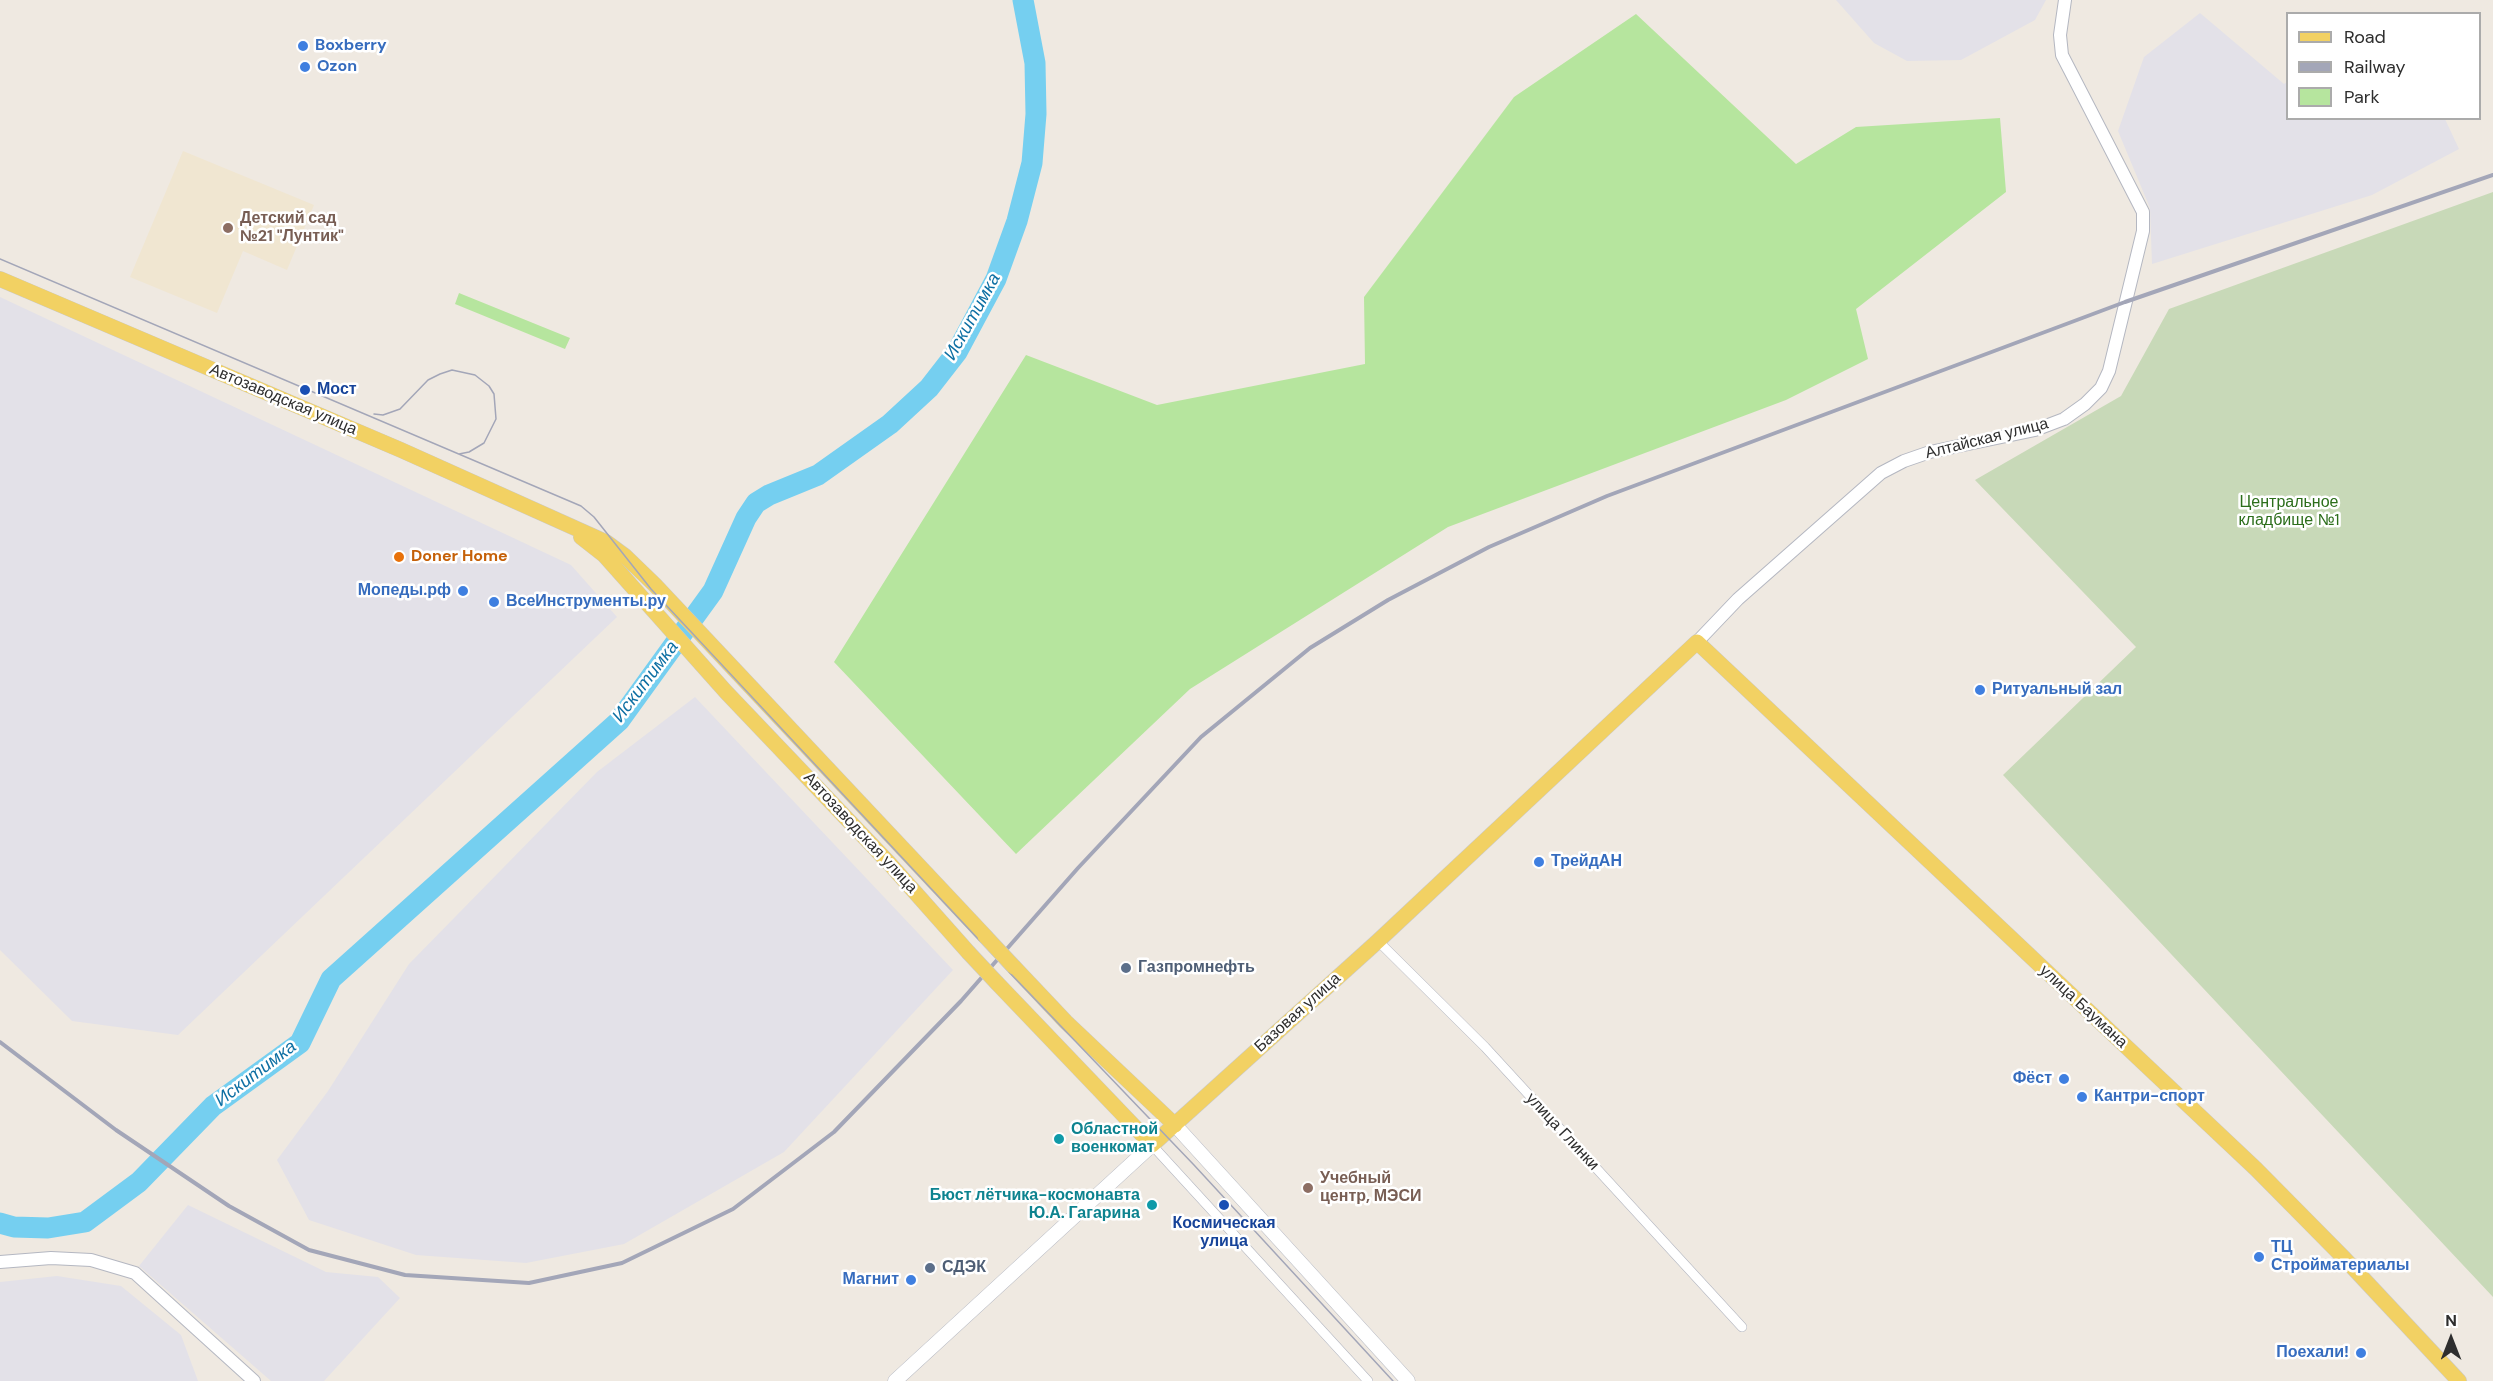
<!DOCTYPE html>
<html>
<head>
<meta charset="utf-8">
<style>
  body { margin:0 }
  #map { position:relative; width:2493px; height:1381px; overflow:hidden; background:#efe9e1; font-family:"DM Sans",sans-serif }
  canvas { display:block }
  .legend { position:absolute; left:2286px; top:12px; width:195px; height:108px; box-sizing:border-box; background:#fff; border:2px solid #ababab; margin:0; padding:8px 10px; list-style:none; font-size:18px; color:#2e2e2e }
  .legend li { display:flex; align-items:center; gap:12px; height:30px }
  .legend b { width:30px; border:2px solid #ababab }
  .north { position:absolute; left:2421px; top:1309px; width:60px; height:60px; -webkit-text-stroke:4px #fff; paint-order:stroke; rotate:0deg; font-size:16px; font-weight:700; line-height:24px; text-align:center; color:#2e2e2e }
  .north::after { content:''; display:block; margin:auto; width:21px; height:27px; background:#2e2e2e; clip-path:polygon(50% 0,100% 100%,50% 72%,0 100%) }
</style>
</head>
<body>
<div id="map">
<canvas width="2493" height="1381"></canvas>
<ul class="legend">
<li><b style="height:8px;background:#f2d163"></b>Road</li>
<li><b style="height:8px;background:#a3a6b8"></b>Railway</li>
<li><b style="height:16px;background:#b6e59e"></b>Park</li>
</ul>
<div class="north">N</div>
</div>
<script>
const c = document.querySelector('canvas').getContext('2d');
c.lineJoin = 'round';
function paint(path, color) { c.fillStyle = color; c.fill(path, 'evenodd'); }
const poly = rows => new Path2D(rows.map(r => 'M' + r).join(''));
function strokePath(path, color, width, dash) { c.strokeStyle = color; c.lineWidth = width; c.lineCap = dash ? 'butt' : 'round'; c.setLineDash(dash || []); c.stroke(path); }
function label(font, color, halo, rows, align = 'center') {
  c.font = font + ' "DM Sans",sans-serif'; c.lineWidth = 5; c.setLineDash([]); c.textBaseline = 'middle'; c.strokeStyle = halo; c.fillStyle = color; for (const [text, x, y, turn = 0] of rows) {
    c.save(); c.translate(x, y); c.rotate((+turn || 0) * Math.PI / 180); c.textAlign = isNaN(turn) ? turn : align; if (halo) c.strokeText(text, 0, 0); c.fillText(text, 0, 0); c.restore();
  }
}
paint(poly([
  [1836,0,2046,0,2035,20,1961,60,1907,61,1874,43],
  [2200,13,2284,84,2287,82,2288,118,2445,119,2459,149,2372,195,2152,264,2150,208,2118,131,2144,57],
  [0,297,571,565,617,617,178,1035,72,1021,0,950],
  [695,697,953,970,784,1152,624,1244,526,1263,416,1255,309,1220,277,1160,328,1091,409,964,597,772],
  [188,1205,326,1272,378,1277,400,1298,324,1381,271,1381,139,1266],
  [57,1276,121,1286,181,1335,198,1381,0,1381,0,1282]
]), '#e3e1e8');
paint(poly([
  [183,151,314,205,287,270,243,251,217,313,130,277]
]), '#f0e6d1');
paint(poly([
  [1636,14,1796,164,1856,127,2000,118,2006,192,1856,309,1868,359,1786,400,1448,527,1190,689,1016,854,834,662,1026,355,1157,405,1365,364,1364,297,1514,97],
  [459,293,570,338,565,349,455,304]
]), '#b6e59e');
paint(poly([
  [2493,192,2493,1297,2003,775,2136,647,1975,480,2121,396,2169,309]
]), '#c8d9b8');
strokePath(poly([
  [0,1223,14,1227,48,1228,85,1222,139,1182,213,1106,300,1043,331,979,619,721,713,591,746,518,756,503,769,495,818,475,890,424,929,388,957,352,996,279,1017,221,1032,163,1036,114,1035,63,1023,0]
]), '#75cff0', 21);
const minor = poly([
  [1378,941,1485,1047,1742,1327],
  [1152,1145,1368,1381]
]);
const tertiary = poly([
  [1697,642,1738,599,1881,473,1904,461,1930,452,2035,430,2064,419,2085,404,2101,388,2109,371,2143,231,2143,212,2062,55,2060,35,2065,0],
  [0,1262,51,1258,91,1260,135,1273,254,1381]
]);
const secondary = poly([
  [1175,1125,1408,1381],
  [895,1381,1152,1145]
]);
const primary = poly([
  [0,279,401,450,606,542,625,556,655,585,985,936],
  [581,537,604,555,726,692,889,863,968,952],
  [1014,967,1066,1022,1175,1125],
  [997,983,1152,1145,1378,941,1697,642,2256,1169,2343,1257,2459,1381]
]);
strokePath(minor, '#b4b7c1', 10);
strokePath(tertiary, '#b4b7c1', 14);
strokePath(secondary, '#b4b7c1', 15);
strokePath(primary, '#c9c9c9', 16);
strokePath(minor, '#fff', 9);
strokePath(tertiary, '#fff', 12);
strokePath(secondary, '#fff', 14);
strokePath(primary, '#f2d163', 15);
strokePath(poly([
  [0,259,581,506,594,517,651,589,1009,972,1194,1165,1393,1381],
  [374,414,383,415,400,409,428,380,440,374,452,370,475,375,489,386,494,394,496,419,484,443,469,452,459,454]
]), '#a3a6b8', 1.5);
strokePath(poly([
  [0,1042,116,1130,229,1206,309,1250,405,1275,529,1283,622,1263,733,1209,834,1132,961,1001,1078,868,1201,737,1310,648,1388,600,1489,547,1607,496,2125,302,2493,175]
]), '#a3a6b8', 4);
const primaryBridge = poly([
  [985,936,1014,967],
  [968,952,997,983]
]);
strokePath(primaryBridge, '#c9c9c9', 16, []);
strokePath(primaryBridge, '#f2d163', 15);
for (const [x, y, r, color] of [
  [303,46,6,"#3f7fe0"],
  [305,67,6,"#3f7fe0"],
  [228,228,6,"#8d6e63"],
  [305,390,6,"#1a4fb4"],
  [399,557,6,"#e8710a"],
  [463,591,6,"#3f7fe0"],
  [494,602,6,"#3f7fe0"],
  [1980,690,6,"#3f7fe0"],
  [1539,862,6,"#3f7fe0"],
  [1126,968,6,"#5c6f8a"],
  [2064,1079,6,"#3f7fe0"],
  [2082,1097,6,"#3f7fe0"],
  [1059,1139,6,"#0f9aa8"],
  [1308,1188,6,"#8d6e63"],
  [1152,1205,6,"#0f9aa8"],
  [1224,1205,6,"#1a4fb4"],
  [2259,1257,6,"#3f7fe0"],
  [930,1268,6,"#5c6f8a"],
  [911,1280,6,"#3f7fe0"],
  [2361,1353,6,"#3f7fe0"]
]) { const dot = new Path2D(); dot.arc(x, y, r, 0, 2 * Math.PI); c.fillStyle = color; c.fill(dot); strokePath(dot, '#fff', 2); }
label('bold 16px', '#366cbe', '#fff', [
  ["Boxberry",315,46],
  ["Ozon",317,67],
  ["Мопеды.рф",451,591,"right"],
  ["ВсеИнструменты.ру",506,602],
  ["Ритуальный зал",1992,690],
  ["ТрейдАН",1551,862],
  ["Фёст",2052,1079,"right"],
  ["Кантри-спорт",2094,1097],
  ["ТЦ",2271,1248],
  ["Стройматериалы",2271,1266],
  ["Магнит",899,1280,"right"],
  ["Поехали!",2349,1353,"right"]
], 'left');
label('bold 16px', '#785e54', '#fff', [
  ["Детский сад",240,219],
  ["№21 \"Лунтик\"",240,237],
  ["Учебный",1320,1179],
  ["центр, МЭСИ",1320,1197]
], 'left');
label('bold 16px', '#164399', '#fff', [
  ["Мост",317,390],
  ["Космическая",1224,1224,"center"],
  ["улица",1224,1242,"center"]
], 'left');
label('16px', '#2e2e2e', '#fff', [
  ["Автозаводская улица",283,400,23],
  ["Алтайская улица",1987,439,-14],
  ["Автозаводская улица",860,833,47],
  ["улица Баумана",2083,1007,43],
  ["Базовая улица",1298,1013,-42],
  ["улица Глинки",1562,1132,47]
]);
label('16px', '#2c6e1b', '#fff', [
  ["Центральное",2289,503],
  ["кладбище №1",2289,521]
]);
label('bold 16px', '#c56008', '#fff', [
  ["Doner Home",411,557]
], 'left');
label('bold 16px', '#4e5e75', '#fff', [
  ["Газпромнефть",1138,968],
  ["СДЭК",942,1268]
], 'left');
label('bold 16px', '#0d838f', '#fff', [
  ["Областной",1071,1130],
  ["военкомат",1071,1148],
  ["Бюст лётчика-космонавта",1140,1196,"right"],
  ["Ю.А. Гагарина",1140,1214,"right"]
], 'left');
label('italic 18px', '#0d6fa3', '#fff', [
  ["Искитимка",973,317,-61],
  ["Искитимка",646,682,-53],
  ["Искитимка",256,1074,-37]
]);
</script>
</body>
</html>
